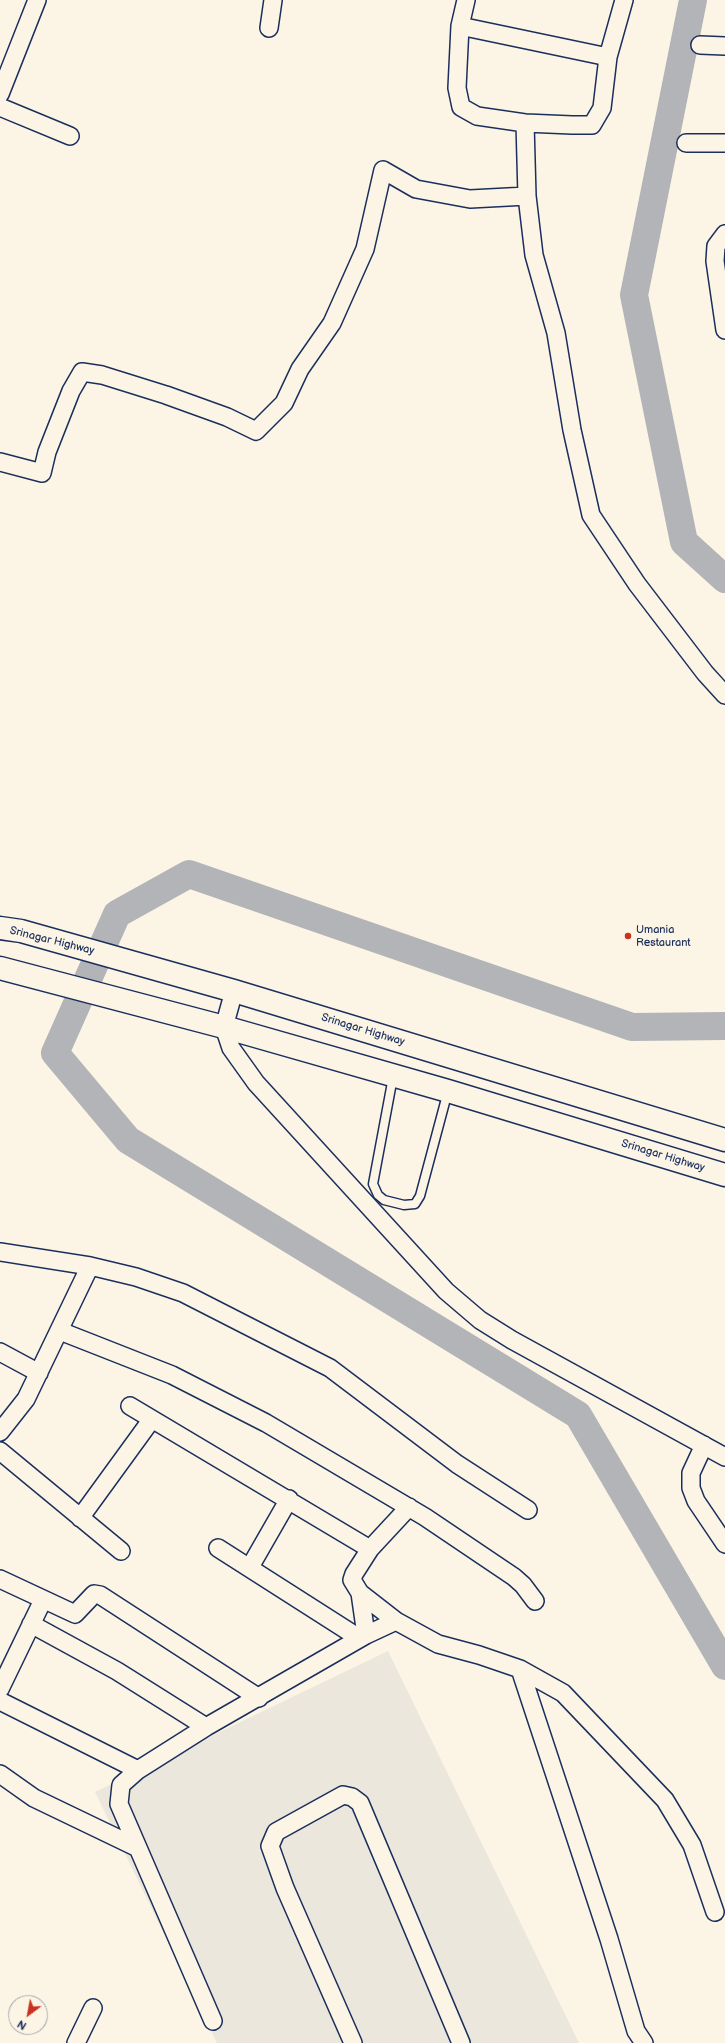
<!DOCTYPE html>
<html>
<head>
<meta charset="utf-8">
<style>
  body { margin:0 }
  #map { position:relative; width:725px; height:2043px; overflow:hidden; background:#fcf5e5; font-family:"Balsamiq Sans",sans-serif }
  canvas { display:block }
  .north { position:absolute; left:8px; top:1995px; width:40px; height:40px; box-sizing:border-box; background:#fcf5e5; border:1px solid #a2a6af; border-radius:50%; rotate:212deg; font-size:11px; font-weight:700; line-height:16px; text-align:center; color:#1b2f5e }
  .north::after { content:''; display:block; margin:auto; width:14px; height:18px; background:#c8321e; clip-path:polygon(50% 0,100% 100%,50% 72%,0 100%) }
</style>
</head>
<body>
<div id="map">
<canvas width="725" height="2043"></canvas>
<div class="north">N</div>
</div>
<script>
const c = document.querySelector('canvas').getContext('2d');
c.lineJoin = 'round';
function paint(path, color) { c.fillStyle = color; c.fill(path, 'evenodd'); }
const poly = rows => new Path2D(rows.map(r => 'M' + r).join(''));
function strokePath(path, color, width, dash) { c.strokeStyle = color; c.lineWidth = width; c.lineCap = dash ? 'butt' : 'round'; c.setLineDash(dash || []); c.stroke(path); }
function label(font, color, halo, rows, align = 'center') {
  c.font = font + ' "Balsamiq Sans",sans-serif'; c.lineWidth = 3; c.setLineDash([]); c.textBaseline = 'middle'; c.strokeStyle = halo; c.fillStyle = color; for (const [text, x, y, turn = 0] of rows) {
    c.save(); c.translate(x, y); c.rotate((+turn || 0) * Math.PI / 180); c.textAlign = isNaN(turn) ? turn : align; if (halo) c.strokeText(text, 0, 0); c.fillText(text, 0, 0); c.restore();
  }
}
paint(poly([
  [388,1651,579,2043,217,2043,95,1792]
]), '#ece7dc');
strokePath(poly([
  [693,0,634,295,684,542,725,579],
  [725,1026,632,1027,189,874,117,914,55,1053,128,1140,578,1415,725,1666]
]), '#b2b4b8', 28);
const service = poly([
  [393,1077,373,1184,378,1195,384,1200,404,1205,415,1204,420,1196,448,1091]
]);
const minor = poly([
  [466,0,460,26,457,88,461,107,477,116,525,123,572,125,592,125,602,108,608,57,624,0],
  [460,26,608,57],
  [269,28,273,0],
  [700,45,725,46],
  [0,94,37,0],
  [0,107,70,136],
  [525,123,527,196,534,255,556,333,572,430,591,515,637,584,705,673,725,695],
  [686,143,725,143],
  [725,234,716,246,715,261,725,330],
  [0,462,42,473,47,452,71,391,82,372,102,375,166,395,227,417,256,431,284,403,300,369,332,323,365,249,383,170,416,189,470,199,527,196],
  [234,991,224,1027,231,1048,256,1083,446,1291,480,1320,512,1340,725,1457],
  [0,1252,90,1266,136,1277,183,1293,330,1368,457,1464,528,1510],
  [60,1331,172,1375,266,1423,425,1517,514,1577,523,1585,535,1601],
  [0,1352,39,1373],
  [130,1406,370,1549],
  [0,1432,26,1399,90,1266],
  [704,1445,691,1473,691,1488,696,1501,725,1544],
  [0,1451,121,1551],
  [80,1518,152,1419],
  [218,1548,359,1638],
  [250,1567,289,1499],
  [0,1579,75,1614,94,1594,100,1595,259,1698],
  [360,1593,396,1621],
  [31,1624,117,1671,206,1727],
  [366,1635,396,1621,438,1644,479,1655,520,1669,563,1693,665,1800,692,1845,715,1912],
  [520,1669,609,1939,636,2031,644,2043],
  [0,1689,43,1600],
  [0,1701,138,1770],
  [0,1774,34,1798,138,1848],
  [213,2021,119,1804,121,1785,138,1770,206,1727,366,1635,360,1593,352,1580,354,1574,370,1549,409,1507],
  [76,2043,93,2008],
  [353,2043,285,1888,270,1846,276,1832,343,1795,352,1797,360,1803,461,2043]
]);
const trunk = poly([
  [0,928,21,931,234,991,725,1140],
  [0,968,224,1027,448,1091,725,1175]
]);
strokePath(service, '#1b2f5e', 11);
strokePath(minor, '#1b2f5e', 20);
strokePath(trunk, '#1b2f5e', 25);
strokePath(service, '#fcf5e5', 8);
strokePath(minor, '#fcf5e5', 17);
strokePath(trunk, '#fcf5e5', 22);
for (const [x, y, r, color] of [
  [628,936,4,"#c8321e"]
]) { const dot = new Path2D(); dot.arc(x, y, r, 0, 2 * Math.PI); c.fillStyle = color; c.fill(dot); strokePath(dot, '#fcf5e5', 1.5); }
label('11px', '#1b2f5e', '#fcf5e5', [
  ["Umania",636,930],
  ["Restaurant",636,943]
], 'left');
label('11px', '#1b2f5e', '#fcf5e5', [
  ["Srinagar Highway",52,941,14],
  ["Srinagar Highway",363,1030,17],
  ["Srinagar Highway",663,1156,17]
]);
</script>
</body>
</html>
